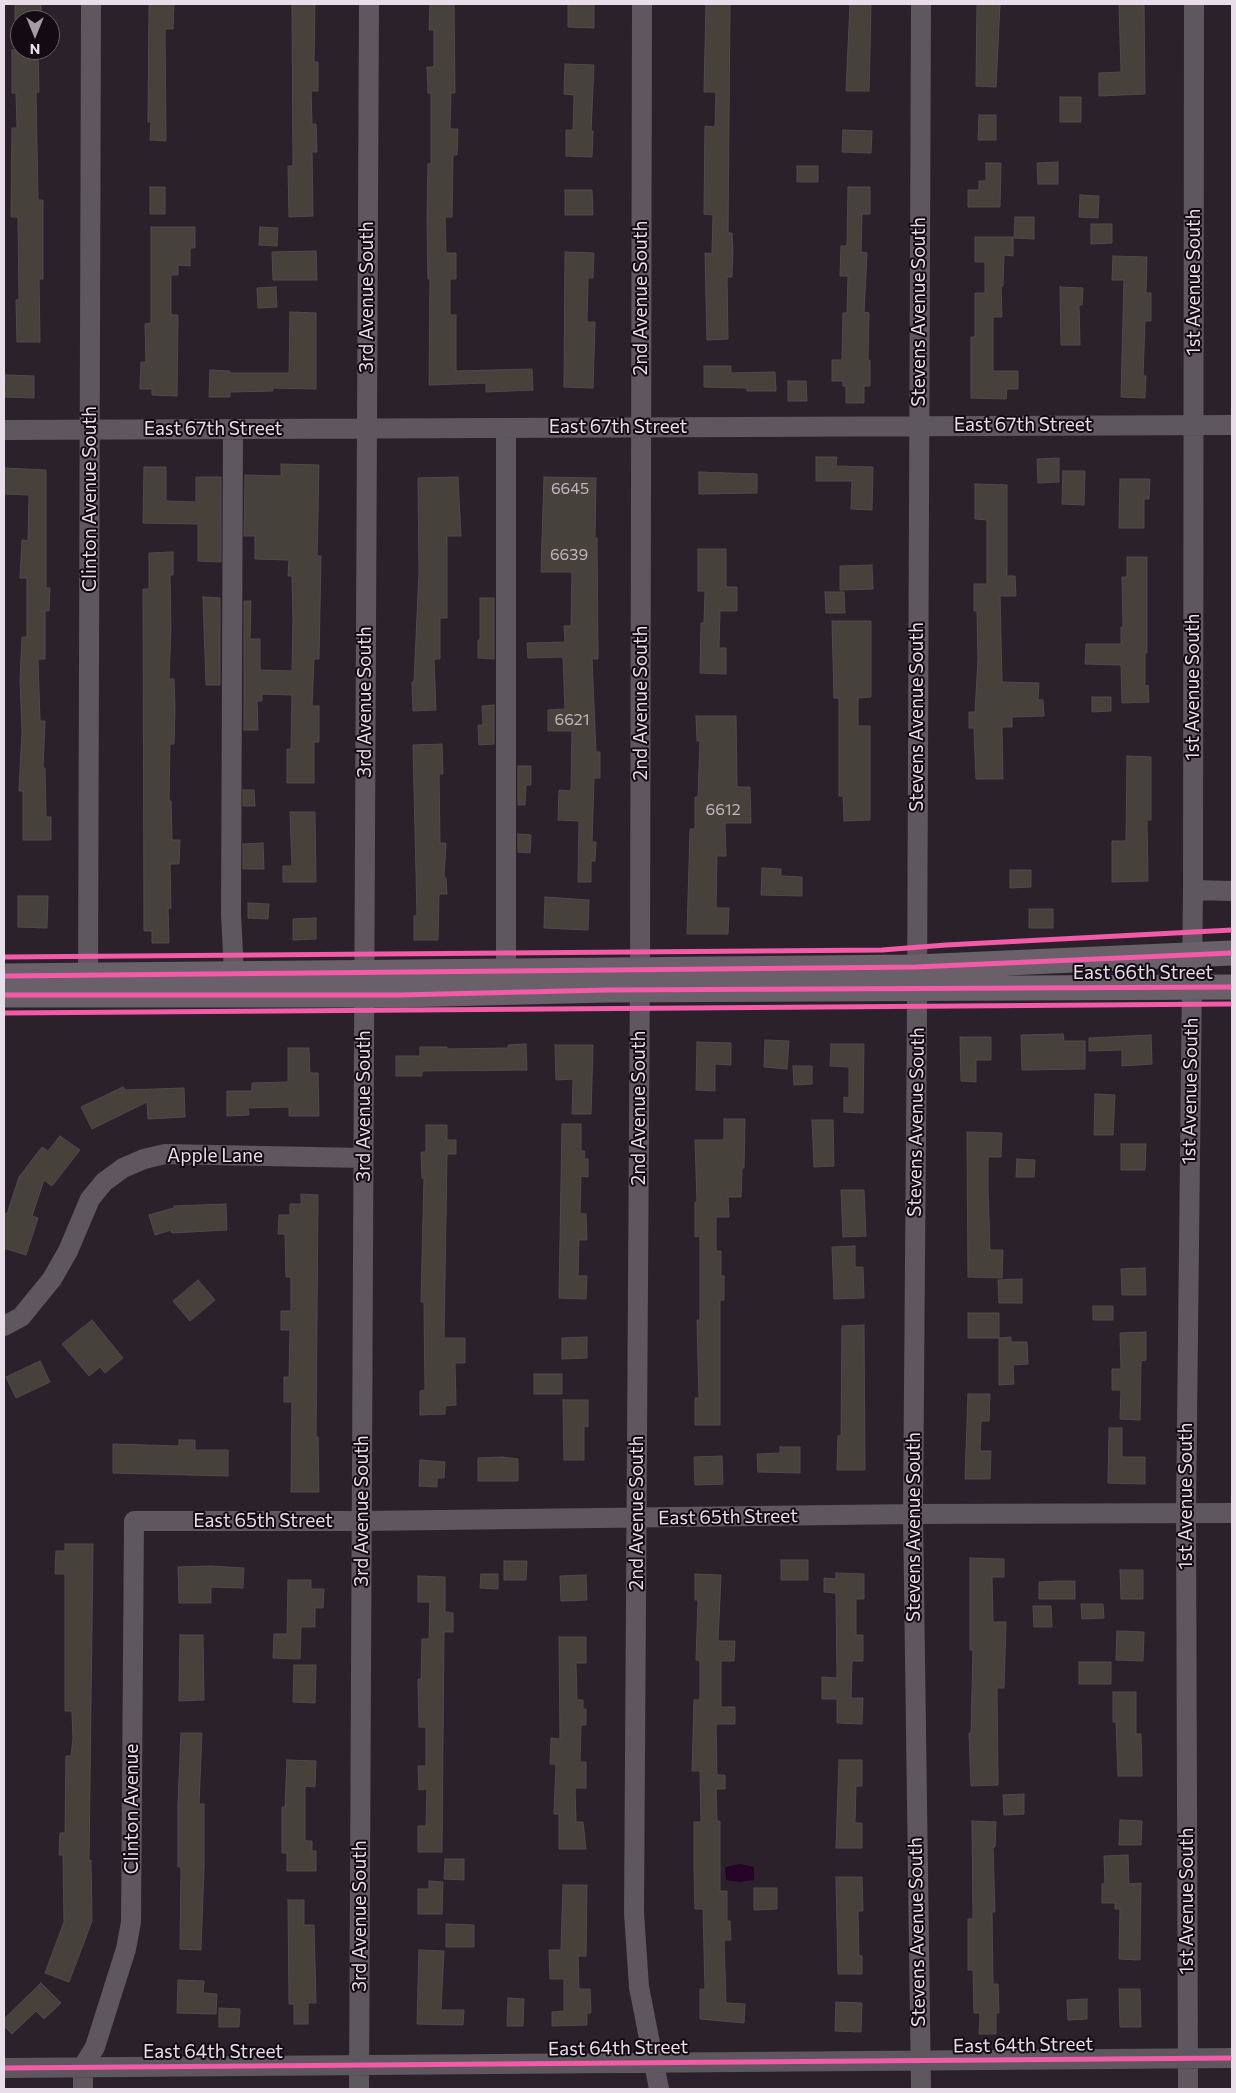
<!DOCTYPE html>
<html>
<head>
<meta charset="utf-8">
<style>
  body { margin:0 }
  #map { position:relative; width:1236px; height:2093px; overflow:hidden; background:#2b212b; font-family:Commissioner,sans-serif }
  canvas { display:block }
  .frame { position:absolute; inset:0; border:5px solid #e9dde9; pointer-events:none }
  .north { position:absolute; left:10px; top:10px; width:50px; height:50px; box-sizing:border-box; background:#120b12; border:1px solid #685f68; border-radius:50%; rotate:180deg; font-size:14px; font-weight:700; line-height:20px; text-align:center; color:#e9dde9 }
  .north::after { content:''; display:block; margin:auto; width:18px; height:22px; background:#a69ba6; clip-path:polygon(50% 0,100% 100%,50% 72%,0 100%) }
</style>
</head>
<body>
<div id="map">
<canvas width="1236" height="2093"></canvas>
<div class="frame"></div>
<div class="north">N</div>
</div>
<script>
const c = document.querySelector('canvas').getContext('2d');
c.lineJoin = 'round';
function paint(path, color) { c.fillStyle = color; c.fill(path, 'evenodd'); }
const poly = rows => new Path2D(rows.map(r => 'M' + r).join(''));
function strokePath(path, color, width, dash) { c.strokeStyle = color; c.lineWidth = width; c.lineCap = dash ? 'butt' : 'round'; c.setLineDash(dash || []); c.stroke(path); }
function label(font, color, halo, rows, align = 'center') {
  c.font = font + ' Commissioner,sans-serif'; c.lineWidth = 4; c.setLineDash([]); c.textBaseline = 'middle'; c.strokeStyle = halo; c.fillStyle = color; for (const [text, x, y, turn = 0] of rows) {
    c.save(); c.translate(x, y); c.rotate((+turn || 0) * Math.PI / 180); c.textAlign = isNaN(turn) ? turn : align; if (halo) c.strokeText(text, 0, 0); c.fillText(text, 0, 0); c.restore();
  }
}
paint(poly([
  [740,1864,754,1867,754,1880,739,1882,726,1880,725,1867]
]), '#260328');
const building = poly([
  [15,4,41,4,41,20,15,20,15,4],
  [149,4,174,4,173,29,165,29,166,141,150,140,151,122,148,122,149,4],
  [292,4,315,4,314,62,318,62,318,91,311,91,312,124,316,124,317,152,312,152,313,216,289,217,288,166,293,166,292,4],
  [430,4,454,4,455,93,451,93,450,129,458,129,457,155,453,155,452,217,445,217,446,253,456,253,456,279,450,279,450,315,456,315,456,371,532,369,533,390,486,392,486,383,429,385,430,279,428,279,427,217,428,164,431,164,431,93,428,93,427,67,434,67,434,30,429,30,430,4],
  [568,4,594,4,594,28,568,27,568,4],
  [706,4,730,4,728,233,732,233,733,251,732,277,727,277,728,339,707,340,705,253,712,254,713,215,704,214,705,126,715,127,716,92,704,92,706,4],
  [850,4,871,4,869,91,846,91,850,4],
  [977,4,1000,4,996,87,976,86,977,4],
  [1119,4,1144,4,1145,94,1099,96,1099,73,1121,72,1119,4],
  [12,50,38,50,39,92,36,92,38,200,43,200,43,279,39,279,40,342,17,342,16,300,19,300,18,217,11,217,12,128,17,128,16,93,12,93,12,50],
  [565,64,594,65,591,131,593,131,592,157,566,156,566,130,573,130,574,95,564,94,565,64],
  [1060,97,1081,97,1081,122,1060,122,1060,97],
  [979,115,996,115,996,140,978,140,979,115],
  [843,130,872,131,871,153,842,152,843,130],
  [1058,162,1058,184,1038,184,1037,163,1058,162],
  [986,163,1001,163,1000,207,968,207,968,190,979,190,979,181,986,181,986,163],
  [797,166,818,166,818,182,797,182,797,166],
  [150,187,165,187,165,214,150,214,150,187],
  [848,187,870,187,870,214,862,214,861,252,867,253,864,312,869,313,868,360,870,360,870,386,864,386,864,403,846,403,846,386,843,386,843,381,832,381,832,360,842,360,843,313,847,313,848,276,840,276,841,246,847,246,848,187],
  [565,190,592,190,593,215,565,215,565,190],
  [1080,195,1099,196,1098,218,1079,217,1080,195],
  [1015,217,1034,217,1034,239,1014,238,1015,217],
  [1091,224,1112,224,1112,243,1091,244,1091,224],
  [151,227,195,227,195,248,190,248,190,266,178,265,178,275,171,275,171,315,178,315,177,396,152,395,152,389,140,389,141,362,146,362,145,324,151,323,151,227],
  [260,227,278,228,277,246,259,245,260,227],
  [975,237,1013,237,1013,256,1004,255,1003,286,1001,286,1002,317,993,317,993,371,1018,371,1018,389,1007,389,1006,399,971,398,971,337,975,337,975,293,985,293,985,262,975,262,975,237],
  [316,251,317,280,273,280,272,252,316,251],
  [565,252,594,253,593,278,588,278,587,322,595,322,593,388,564,387,565,252],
  [1113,256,1147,257,1146,293,1151,293,1151,321,1145,321,1143,376,1146,376,1145,398,1121,397,1124,280,1112,280,1113,256],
  [276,287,277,307,258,308,257,288,276,287],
  [1060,287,1083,288,1082,305,1079,305,1080,345,1061,345,1060,287],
  [290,312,316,313,316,389,273,388,273,391,230,392,230,397,209,397,210,370,230,371,230,373,289,373,290,312],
  [704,366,731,366,731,373,775,372,776,391,747,391,747,388,704,387,704,366],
  [5,375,34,376,34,398,4,397,5,375],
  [788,381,806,381,807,401,788,401,788,381],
  [816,457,837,457,836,466,873,467,872,510,851,509,852,481,816,481,816,457],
  [1059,458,1059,482,1038,483,1037,459,1059,458],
  [281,464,319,465,317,556,321,556,319,659,314,659,312,706,319,706,319,742,314,742,314,783,287,783,287,749,291,749,292,695,262,694,262,701,257,701,258,730,244,730,244,601,251,601,250,639,260,639,260,670,292,671,293,619,292,576,288,576,289,560,255,559,255,536,244,536,245,475,281,476,281,464],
  [144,467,166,467,166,501,196,502,196,477,221,477,221,562,198,561,198,524,143,523,144,467],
  [4,468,46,470,46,588,50,588,49,611,45,611,45,659,38,659,40,721,45,721,43,768,45,768,46,817,51,817,51,840,23,840,23,791,19,791,22,731,20,680,22,637,27,637,27,578,20,578,22,540,28,541,29,495,4,494,4,468],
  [1063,471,1085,471,1084,505,1062,504,1063,471],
  [699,472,757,474,757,493,699,494,699,472],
  [458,477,461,536,447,536,447,618,440,618,440,659,434,659,436,710,413,711,412,682,414,682,419,572,418,478,458,477],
  [544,477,596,478,595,538,597,538,598,659,592,659,596,752,600,752,600,778,594,778,592,842,596,842,595,861,591,861,591,882,578,882,579,821,558,820,559,790,571,791,572,731,548,731,548,710,565,709,563,657,528,658,527,643,565,642,564,626,571,626,572,572,541,572,544,477],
  [1120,479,1150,479,1149,499,1144,499,1144,528,1119,528,1120,479],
  [975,484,1007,485,1007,576,1015,576,1016,596,1000,596,1002,682,1039,683,1038,700,1043,700,1044,716,1012,717,1012,727,1002,727,1003,779,976,779,974,728,969,728,969,712,975,712,978,659,977,611,974,611,974,584,987,584,987,520,975,519,975,484],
  [698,549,726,549,726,587,737,587,737,611,720,611,719,648,726,648,726,674,700,673,701,623,704,623,705,591,698,591,698,549],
  [173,552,173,575,170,575,171,628,169,679,174,679,175,709,174,744,170,744,169,801,171,801,172,840,180,840,179,864,170,864,171,908,168,908,169,943,152,943,152,931,144,931,143,589,149,589,149,553,173,552],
  [1127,557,1147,557,1147,653,1145,653,1145,686,1148,685,1149,702,1122,703,1121,665,1085,664,1086,644,1121,644,1121,627,1123,627,1122,577,1127,577,1127,557],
  [872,565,873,589,840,590,840,566,872,565],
  [825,592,844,592,845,613,826,613,825,592],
  [203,597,220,598,220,685,206,685,203,597],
  [480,598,494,598,494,659,478,658,478,640,480,640,480,598],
  [832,621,871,621,871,697,858,698,858,726,870,726,870,820,844,821,843,796,839,796,839,698,834,698,832,621],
  [1092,697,1111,697,1111,711,1092,712,1092,697],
  [494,705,494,744,479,745,478,725,483,725,482,706,494,705],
  [696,716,736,716,737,787,750,787,751,823,725,823,726,856,717,856,716,908,729,908,728,934,687,934,690,829,695,829,695,797,698,797,700,741,697,741,696,716],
  [442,744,443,774,439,774,440,843,446,843,444,878,446,878,447,894,439,894,438,940,414,940,414,916,417,916,413,745,442,744],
  [1127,756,1151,757,1151,820,1147,820,1148,881,1112,882,1112,841,1126,841,1127,756],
  [518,766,531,766,531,785,526,785,525,805,518,805,518,766],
  [243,790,254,790,255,806,243,806,243,790],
  [290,812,315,812,316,882,283,882,283,866,292,866,290,812],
  [518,834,531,835,530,853,518,852,518,834],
  [263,843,264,869,243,869,243,844,263,843],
  [762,868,781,869,781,876,802,877,802,896,761,895,762,868],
  [1010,870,1031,870,1031,887,1010,888,1010,870],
  [18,896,48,896,47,928,18,927,18,896],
  [545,897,589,900,588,930,544,928,545,897],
  [248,903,269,904,268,919,248,918,248,903],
  [1029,909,1053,909,1053,928,1029,928,1029,909],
  [316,918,316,939,293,940,293,919,316,918],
  [1063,1034,1064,1041,1085,1041,1085,1069,1022,1070,1021,1035,1063,1034],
  [1151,1035,1152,1064,1122,1066,1122,1050,1089,1051,1089,1038,1151,1035],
  [960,1037,991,1037,991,1060,976,1060,976,1082,961,1081,960,1037],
  [765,1040,789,1041,787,1069,764,1067,765,1040],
  [697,1042,731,1043,731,1065,715,1064,715,1091,696,1090,697,1042],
  [526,1044,527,1070,422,1071,422,1076,396,1076,396,1056,420,1056,420,1047,447,1047,447,1049,508,1048,508,1045,526,1044],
  [831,1044,864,1044,863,1113,844,1112,844,1097,849,1098,849,1067,830,1066,831,1044],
  [555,1045,593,1045,591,1114,572,1114,573,1079,556,1080,555,1045],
  [288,1048,309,1048,310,1073,318,1073,319,1116,289,1116,289,1107,248,1108,249,1115,227,1116,227,1091,252,1091,252,1083,288,1082,288,1048],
  [793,1066,812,1066,812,1084,794,1085,793,1066],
  [123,1087,125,1090,184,1088,185,1117,148,1119,147,1102,92,1129,81,1107,123,1087],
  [1095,1094,1115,1095,1113,1135,1094,1135,1095,1094],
  [724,1119,745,1119,744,1168,742,1168,741,1197,728,1197,729,1217,716,1217,716,1251,721,1251,721,1276,724,1276,724,1300,720,1300,720,1425,695,1425,695,1398,699,1398,697,1320,700,1320,700,1236,695,1237,695,1202,697,1202,695,1140,724,1140,724,1119],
  [812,1120,833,1120,834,1166,814,1167,812,1120],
  [562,1124,581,1124,581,1151,585,1151,584,1159,588,1159,588,1177,581,1176,580,1213,586,1214,587,1240,579,1240,578,1276,587,1276,586,1299,559,1298,562,1124],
  [426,1125,447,1125,447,1140,456,1140,456,1154,447,1154,444,1338,465,1338,465,1363,455,1363,456,1405,445,1406,445,1414,420,1415,420,1391,425,1390,424,1302,421,1302,424,1178,422,1178,421,1152,426,1152,426,1125],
  [967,1132,1002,1133,1001,1157,988,1157,988,1189,990,1250,1003,1250,1002,1278,968,1277,967,1132],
  [60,1136,80,1150,52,1186,44,1180,32,1216,38,1218,26,1255,4,1248,4,1213,7,1214,19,1177,42,1147,48,1151,60,1136],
  [1121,1144,1146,1144,1145,1170,1121,1170,1121,1144],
  [1017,1159,1035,1160,1034,1177,1016,1177,1017,1159],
  [841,1190,864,1190,866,1236,843,1237,841,1190],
  [301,1194,318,1195,316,1437,318,1437,319,1492,291,1492,292,1402,284,1402,284,1377,289,1377,290,1330,281,1330,281,1311,291,1311,291,1277,286,1277,285,1234,278,1234,279,1215,290,1215,290,1204,301,1204,301,1194],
  [226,1204,227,1230,172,1233,171,1230,155,1235,149,1215,174,1208,174,1206,226,1204],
  [855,1246,855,1267,863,1267,864,1298,834,1299,832,1247,855,1246],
  [1145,1268,1146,1295,1122,1295,1121,1269,1145,1268],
  [1022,1279,1022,1303,999,1303,998,1280,1022,1279],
  [198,1280,215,1300,190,1321,173,1301,198,1280],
  [1093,1306,1113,1306,1113,1320,1093,1320,1093,1306],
  [968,1313,999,1313,999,1338,1011,1337,1011,1342,1027,1342,1028,1364,1013,1365,1014,1384,999,1385,999,1338,968,1338,968,1313],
  [92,1320,123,1358,105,1373,100,1367,89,1376,62,1344,92,1320],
  [864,1325,865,1470,837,1470,838,1436,841,1436,842,1326,864,1325],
  [1146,1332,1146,1360,1141,1361,1140,1420,1120,1419,1121,1390,1112,1390,1112,1369,1121,1369,1120,1333,1146,1332],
  [587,1337,587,1358,562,1359,562,1338,587,1337],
  [40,1361,50,1382,16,1398,6,1377,40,1361],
  [534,1374,562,1374,562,1394,534,1394,534,1374],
  [968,1394,990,1394,989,1421,981,1421,980,1451,991,1451,990,1479,965,1479,968,1394],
  [563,1400,588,1400,588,1427,584,1426,584,1460,564,1460,563,1400],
  [1109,1428,1122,1428,1122,1457,1145,1457,1145,1484,1108,1483,1109,1428],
  [179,1440,195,1440,195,1450,228,1450,228,1476,113,1473,113,1444,179,1446,179,1440],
  [780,1447,800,1447,800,1473,758,1472,757,1454,780,1453,780,1447],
  [722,1456,723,1484,695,1485,694,1457,722,1456],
  [502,1457,518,1459,518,1481,478,1481,478,1458,502,1457],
  [420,1460,445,1462,444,1478,437,1478,437,1487,419,1486,420,1460],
  [65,1544,93,1544,89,1861,91,1860,92,1921,69,1982,45,1973,64,1922,63,1855,59,1855,60,1833,65,1833,66,1756,71,1756,73,1739,72,1711,65,1711,65,1574,55,1574,56,1551,65,1551,65,1544],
  [970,1558,1004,1559,1004,1577,992,1577,993,1622,1006,1622,1004,1688,997,1688,998,1785,971,1786,969,1733,971,1733,973,1650,970,1650,970,1558],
  [781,1560,808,1560,808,1580,781,1580,781,1560],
  [504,1561,527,1561,526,1580,504,1580,504,1561],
  [211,1566,244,1568,243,1588,211,1587,211,1603,179,1603,178,1567,211,1566],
  [1120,1570,1143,1570,1143,1599,1121,1599,1120,1570],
  [836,1573,864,1574,864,1599,856,1599,856,1635,863,1635,863,1661,852,1661,851,1698,863,1698,862,1724,837,1723,837,1699,822,1699,822,1677,837,1678,836,1593,824,1592,824,1578,836,1579,836,1573],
  [481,1574,498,1574,498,1589,480,1588,481,1574],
  [695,1574,721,1575,718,1641,735,1641,734,1661,721,1661,721,1707,735,1707,735,1724,716,1724,717,1775,725,1775,725,1789,716,1789,717,1821,720,1821,720,1891,727,1891,727,1921,730,1921,731,1940,724,1940,726,2003,745,2004,744,2023,700,2019,700,1989,705,1989,703,1909,695,1909,694,1868,694,1822,701,1822,700,1771,692,1771,694,1700,700,1700,700,1661,696,1660,698,1600,695,1600,695,1574],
  [586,1575,587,1600,561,1601,560,1576,586,1575],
  [418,1576,445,1577,445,1612,453,1613,453,1632,444,1632,442,1852,418,1852,418,1826,426,1826,427,1789,419,1790,418,1766,426,1766,426,1727,419,1727,418,1679,421,1679,422,1639,429,1639,430,1602,418,1602,418,1576],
  [288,1580,311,1580,311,1589,324,1589,323,1608,315,1608,315,1627,301,1627,300,1659,273,1658,274,1634,287,1634,288,1580],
  [1058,1581,1075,1581,1075,1599,1039,1599,1039,1582,1058,1581],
  [1081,1604,1103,1604,1104,1618,1082,1619,1081,1604],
  [1033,1606,1051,1606,1052,1627,1034,1627,1033,1606],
  [1117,1631,1144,1632,1143,1661,1116,1660,1117,1631],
  [180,1635,203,1635,204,1700,179,1701,180,1635],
  [559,1637,586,1637,586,1663,576,1663,577,1700,583,1700,583,1709,586,1709,586,1725,581,1725,580,1762,586,1762,586,1788,575,1788,576,1822,583,1822,586,1849,559,1849,559,1814,554,1814,556,1764,550,1764,551,1738,560,1739,559,1637],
  [1079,1662,1111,1662,1111,1684,1079,1684,1079,1662],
  [294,1665,316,1665,315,1703,293,1702,294,1665],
  [1113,1692,1136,1692,1136,1734,1141,1734,1142,1776,1118,1776,1116,1722,1113,1722,1113,1692],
  [181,1733,202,1733,199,1804,204,1804,204,1867,201,1950,180,1949,181,1867,178,1867,178,1804,181,1733],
  [287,1760,316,1761,315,1787,305,1786,305,1841,312,1841,312,1851,316,1851,316,1871,287,1871,287,1853,282,1853,282,1807,285,1807,287,1760],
  [839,1760,862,1760,862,1786,856,1786,855,1823,862,1823,862,1848,836,1848,839,1760],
  [1024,1794,1024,1814,1004,1815,1003,1795,1024,1794],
  [1120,1820,1142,1821,1141,1845,1119,1845,1120,1820],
  [972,1821,996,1822,995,1847,993,1847,995,1912,992,1912,993,1984,998,1984,999,2013,996,2013,996,2034,979,2034,980,2013,974,2013,973,1970,968,1970,968,1919,973,1919,972,1821],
  [1128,1855,1129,1884,1141,1883,1140,1960,1119,1959,1120,1909,1115,1909,1115,1903,1102,1903,1102,1884,1105,1884,1104,1856,1128,1855],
  [445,1859,464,1859,464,1880,444,1879,445,1859],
  [836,1877,862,1877,863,1911,858,1911,859,1956,862,1956,862,1974,838,1974,836,1877],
  [429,1881,443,1882,442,1914,418,1914,418,1889,429,1889,429,1881],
  [563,1885,587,1885,586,1956,578,1956,579,1989,590,1989,591,2013,587,2013,587,2025,552,2026,552,2012,564,2011,564,1979,550,1979,549,1950,561,1950,563,1885],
  [754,1888,777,1888,777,1909,754,1910,754,1888],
  [288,1900,304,1900,304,1925,314,1925,316,2003,308,2003,308,2024,294,2024,294,2004,289,2004,288,1900],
  [446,1924,474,1925,474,1947,446,1947,446,1924],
  [419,1950,444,1951,441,2010,464,2010,463,2025,417,2024,419,1950],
  [178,1980,204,1981,203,1993,217,1994,216,2014,177,2013,178,1980],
  [41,1983,61,2003,44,2019,36,2011,12,2034,4,2026,4,2019,41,1983],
  [1119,1989,1140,1989,1141,2027,1120,2027,1119,1989],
  [508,1998,524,1999,523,2026,507,2026,508,1998],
  [1087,1999,1087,2019,1068,2020,1067,2000,1087,1999],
  [836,2002,862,2003,861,2032,835,2031,836,2002],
  [219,2008,240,2009,239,2027,219,2027,219,2008]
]);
paint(building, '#47413c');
strokePath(building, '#504a4b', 1);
strokePath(poly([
  [642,4,640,969,634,1913,639,1987,659,2089],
  [921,4,917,1007,913,1514,921,2089],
  [506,428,506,985],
  [233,429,231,914,234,973],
  [4,430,1232,425],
  [1193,890,1232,891],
  [88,989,91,4],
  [4,1326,21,1317,52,1279,68,1251,90,1199,104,1182,123,1168,144,1159,165,1154,363,1158],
  [4,2068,1232,2058],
  [83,2089,83,2067,95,2047,126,1949,131,1922,134,1521,362,1521,913,1514,1232,1513],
  [359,2089,369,4],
  [1188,2089,1186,1513,1193,890,1194,4]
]), '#5e575e', 20);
strokePath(poly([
  [4,976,916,967,1232,953],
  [4,995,400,995,607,990,1232,987]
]), '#6a606a', 25);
strokePath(poly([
  [4,957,882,950,946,945,1232,930],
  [4,976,916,967,1232,953],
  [4,995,400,995,607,990,1232,987],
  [4,1013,1232,1004],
  [4,2068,1232,2058]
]), '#f35aa7', 5);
label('16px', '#c0b6be', null, [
  ["6645",570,489],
  ["6639",569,555],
  ["6621",572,720],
  ["6612",723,810]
]);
label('19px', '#e9dde9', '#120b12', [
  ["1st Avenue South",1194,282,-90],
  ["3rd Avenue South",367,297,-90],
  ["2nd Avenue South",641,298,-90],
  ["Stevens Avenue South",919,312,-90],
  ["East 67th Street",1023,425],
  ["East 67th Street",618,427],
  ["East 67th Street",213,429],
  ["Clinton Avenue South",90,499,-90],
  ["1st Avenue South",1193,687,-90],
  ["3rd Avenue South",365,702,-90],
  ["2nd Avenue South",641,703,-90],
  ["Stevens Avenue South",917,717,-90],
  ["East 66th Street",1143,973],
  ["1st Avenue South",1190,1091,-89],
  ["3rd Avenue South",364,1106,-90],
  ["2nd Avenue South",639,1108,-90],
  ["Stevens Avenue South",916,1122,-89],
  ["Apple Lane",215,1156],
  ["1st Avenue South",1186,1496,-90],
  ["3rd Avenue South",362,1511,-90],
  ["2nd Avenue South",637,1513,-90],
  ["East 65th Street",728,1517,-1],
  ["East 65th Street",263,1521],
  ["Stevens Avenue South",914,1527,-90],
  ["Clinton Avenue",132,1809,-90],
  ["1st Avenue South",1187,1901,-90],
  ["3rd Avenue South",360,1916,-90],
  ["Stevens Avenue South",917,1932,-91],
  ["East 64th Street",1023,2045,-1],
  ["East 64th Street",618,2048,-1],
  ["East 64th Street",213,2052]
]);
</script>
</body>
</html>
